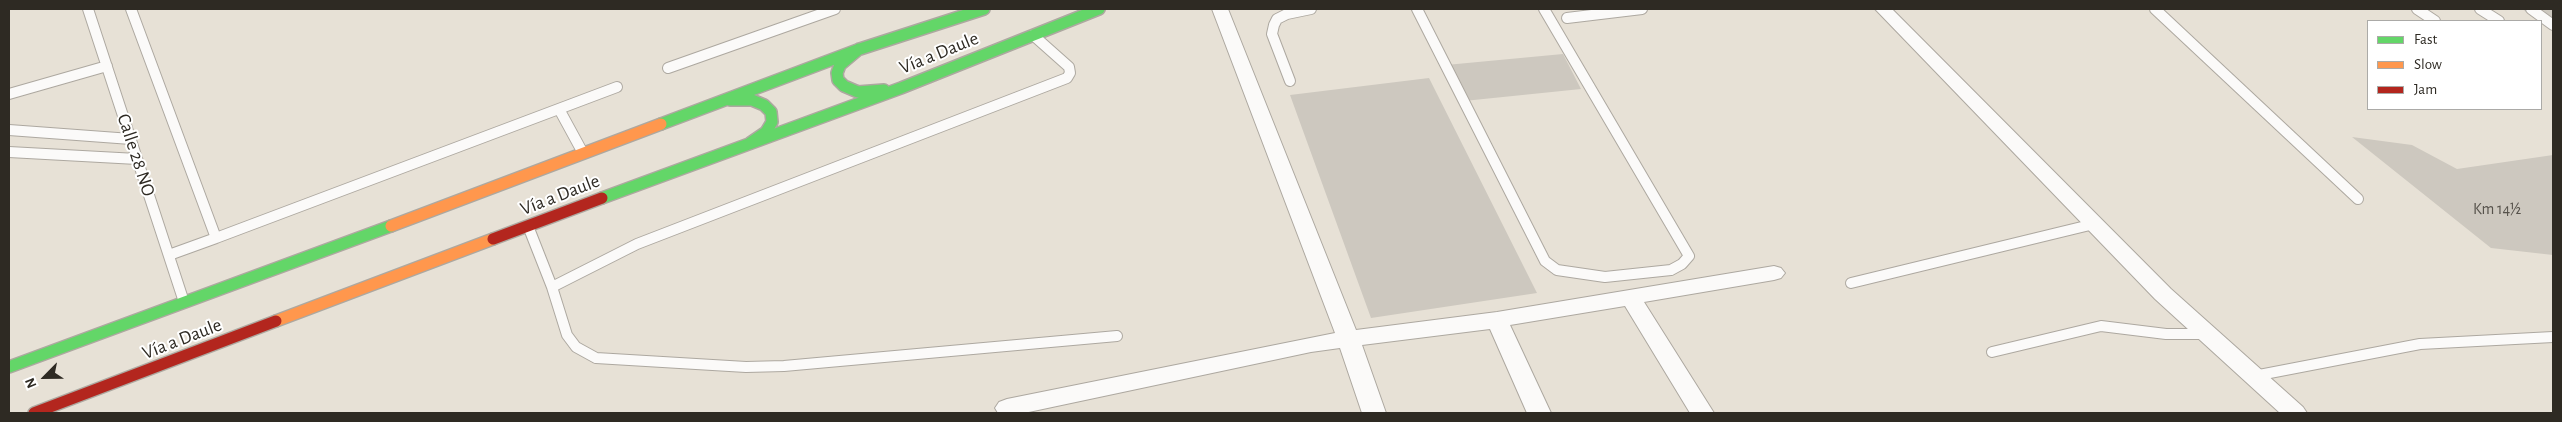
<!DOCTYPE html>
<html>
<head>
<meta charset="utf-8">
<style>
  body { margin:0 }
  #map { position:relative; width:2562px; height:422px; overflow:hidden; background:#e7e1d6; font-family:"Alegreya Sans",sans-serif }
  canvas { display:block }
  .frame { position:absolute; inset:0; border:10px solid #2e2a23; pointer-events:none }
  .legend { position:absolute; left:2367px; top:20px; width:175px; height:90px; box-sizing:border-box; background:#fff; border:1px solid #abaaa7; margin:0; padding:6px 9px; list-style:none; font-size:15px; color:#2e2a23 }
  .legend li { display:flex; align-items:center; gap:10px; height:25px }
  .legend b { width:25px; border:1px solid #abaaa7 }
  .north { position:absolute; left:20px; top:352px; width:50px; height:50px; -webkit-text-stroke:4px #fff; paint-order:stroke; rotate:247deg; font-size:14px; font-weight:700; line-height:20px; text-align:center; color:#2e2a23 }
  .north::after { content:''; display:block; margin:auto; width:18px; height:22px; background:#2e2a23; clip-path:polygon(50% 0,100% 100%,50% 72%,0 100%) }
</style>
</head>
<body>
<div id="map">
<canvas width="2562" height="422"></canvas>
<div class="frame"></div>
<ul class="legend">
<li><b style="height:6px;background:#63d668"></b>Fast</li>
<li><b style="height:6px;background:#ff974d"></b>Slow</li>
<li><b style="height:6px;background:#b3261e"></b>Jam</li>
</ul>
<div class="north">N</div>
</div>
<script>
const c = document.querySelector('canvas').getContext('2d');
c.lineJoin = 'round';
function paint(path, color) { c.fillStyle = color; c.fill(path, 'evenodd'); }
const poly = rows => new Path2D(rows.map(r => 'M' + r).join(''));
function strokePath(path, color, width, dash) { c.strokeStyle = color; c.lineWidth = width; c.lineCap = dash ? 'butt' : 'round'; c.setLineDash(dash || []); c.stroke(path); }
function label(font, color, halo, rows, align = 'center') {
  c.font = font + ' "Alegreya Sans",sans-serif'; c.lineWidth = 4; c.setLineDash([]); c.textBaseline = 'middle'; c.strokeStyle = halo; c.fillStyle = color; for (const [text, x, y, turn = 0] of rows) {
    c.save(); c.translate(x, y); c.rotate((+turn || 0) * Math.PI / 180); c.textAlign = isNaN(turn) ? turn : align; if (halo) c.strokeText(text, 0, 0); c.fillText(text, 0, 0); c.restore();
  }
}
paint(poly([
  [2522,9,2553,9,2553,31,2541,21],
  [1563,54,1581,89,1464,101,1446,65],
  [1429,78,1537,293,1371,318,1290,95],
  [2352,137,2412,145,2457,169,2553,155,2553,255,2491,248]
]), '#cdc8bf');
const lane = poly([
  [88,9,184,302],
  [131,9,216,238,617,87],
  [1417,9,1545,261,1557,270,1605,277,1671,270,1682,264,1689,256,1544,9],
  [2155,9,2358,199],
  [2417,9,2435,21],
  [2480,9,2499,21],
  [2531,9,2553,25],
  [1567,18,1642,9],
  [1033,35,1069,67,1070,73,1067,78,637,244,552,287,567,335,576,347,596,358,746,367,784,366,1117,336],
  [668,68,835,9],
  [1290,81,1272,34,1274,25,1277,19,1287,14,1311,9],
  [9,94,107,66],
  [559,109,583,153],
  [9,130,131,139],
  [9,152,137,159],
  [528,226,552,287],
  [169,255,216,238],
  [1851,283,2094,224],
  [1992,352,2101,326,2166,334,2205,334],
  [2254,376,2420,344,2553,337]
]);
const street = poly([
  [1212,9,1228,9,1356,330,1497,312,1774,266,1781,268,1785,273,1781,278,1774,280,1644,302,1714,413,1690,413,1625,306,1510,325,1551,413,1527,413,1490,329,1362,345,1386,413,1362,413,1340,348,1311,352,1024,413,998,413,995,408,999,402,1007,399,1335,333,1212,9],
  [1875,9,1892,9,2171,289,2303,407,2307,413,2280,413,2155,299,1875,9]
]);
const fast = poly([
  [859,49,840,65,837,73,838,80,844,86,858,92,884,90],
  [730,100,752,100,764,105,771,112,772,122,766,132,750,143],
  [661,124,860,49,984,9],
  [602,198,901,88,1099,9],
  [9,367,391,226]
]);
const slow = poly([
  [391,226,661,124],
  [276,321,493,239]
]);
const jam = poly([
  [493,239,602,198],
  [34,413,276,321]
]);
strokePath(lane, '#ada8a0', 12);
strokePath(street, '#ada8a0', 2);
strokePath(fast, '#ada8a0', 14);
strokePath(slow, '#ada8a0', 14);
strokePath(jam, '#ada8a0', 14);
strokePath(lane, '#fbfaf9', 10);
paint(street, '#fbfaf9');
strokePath(fast, '#63d668', 11);
strokePath(slow, '#ff974d', 11);
strokePath(jam, '#b3261e', 11);
label('16px', '#56524b', null, [
  ["Km 14½",2497,209]
]);
label('19px', '#2e2a23', '#fff', [
  ["Vía a Daule",939,53,-22],
  ["Calle 28 NO",136,155,72],
  ["Vía a Daule",560,195,-21],
  ["Vía a Daule",182,339,-21]
]);
</script>
</body>
</html>
